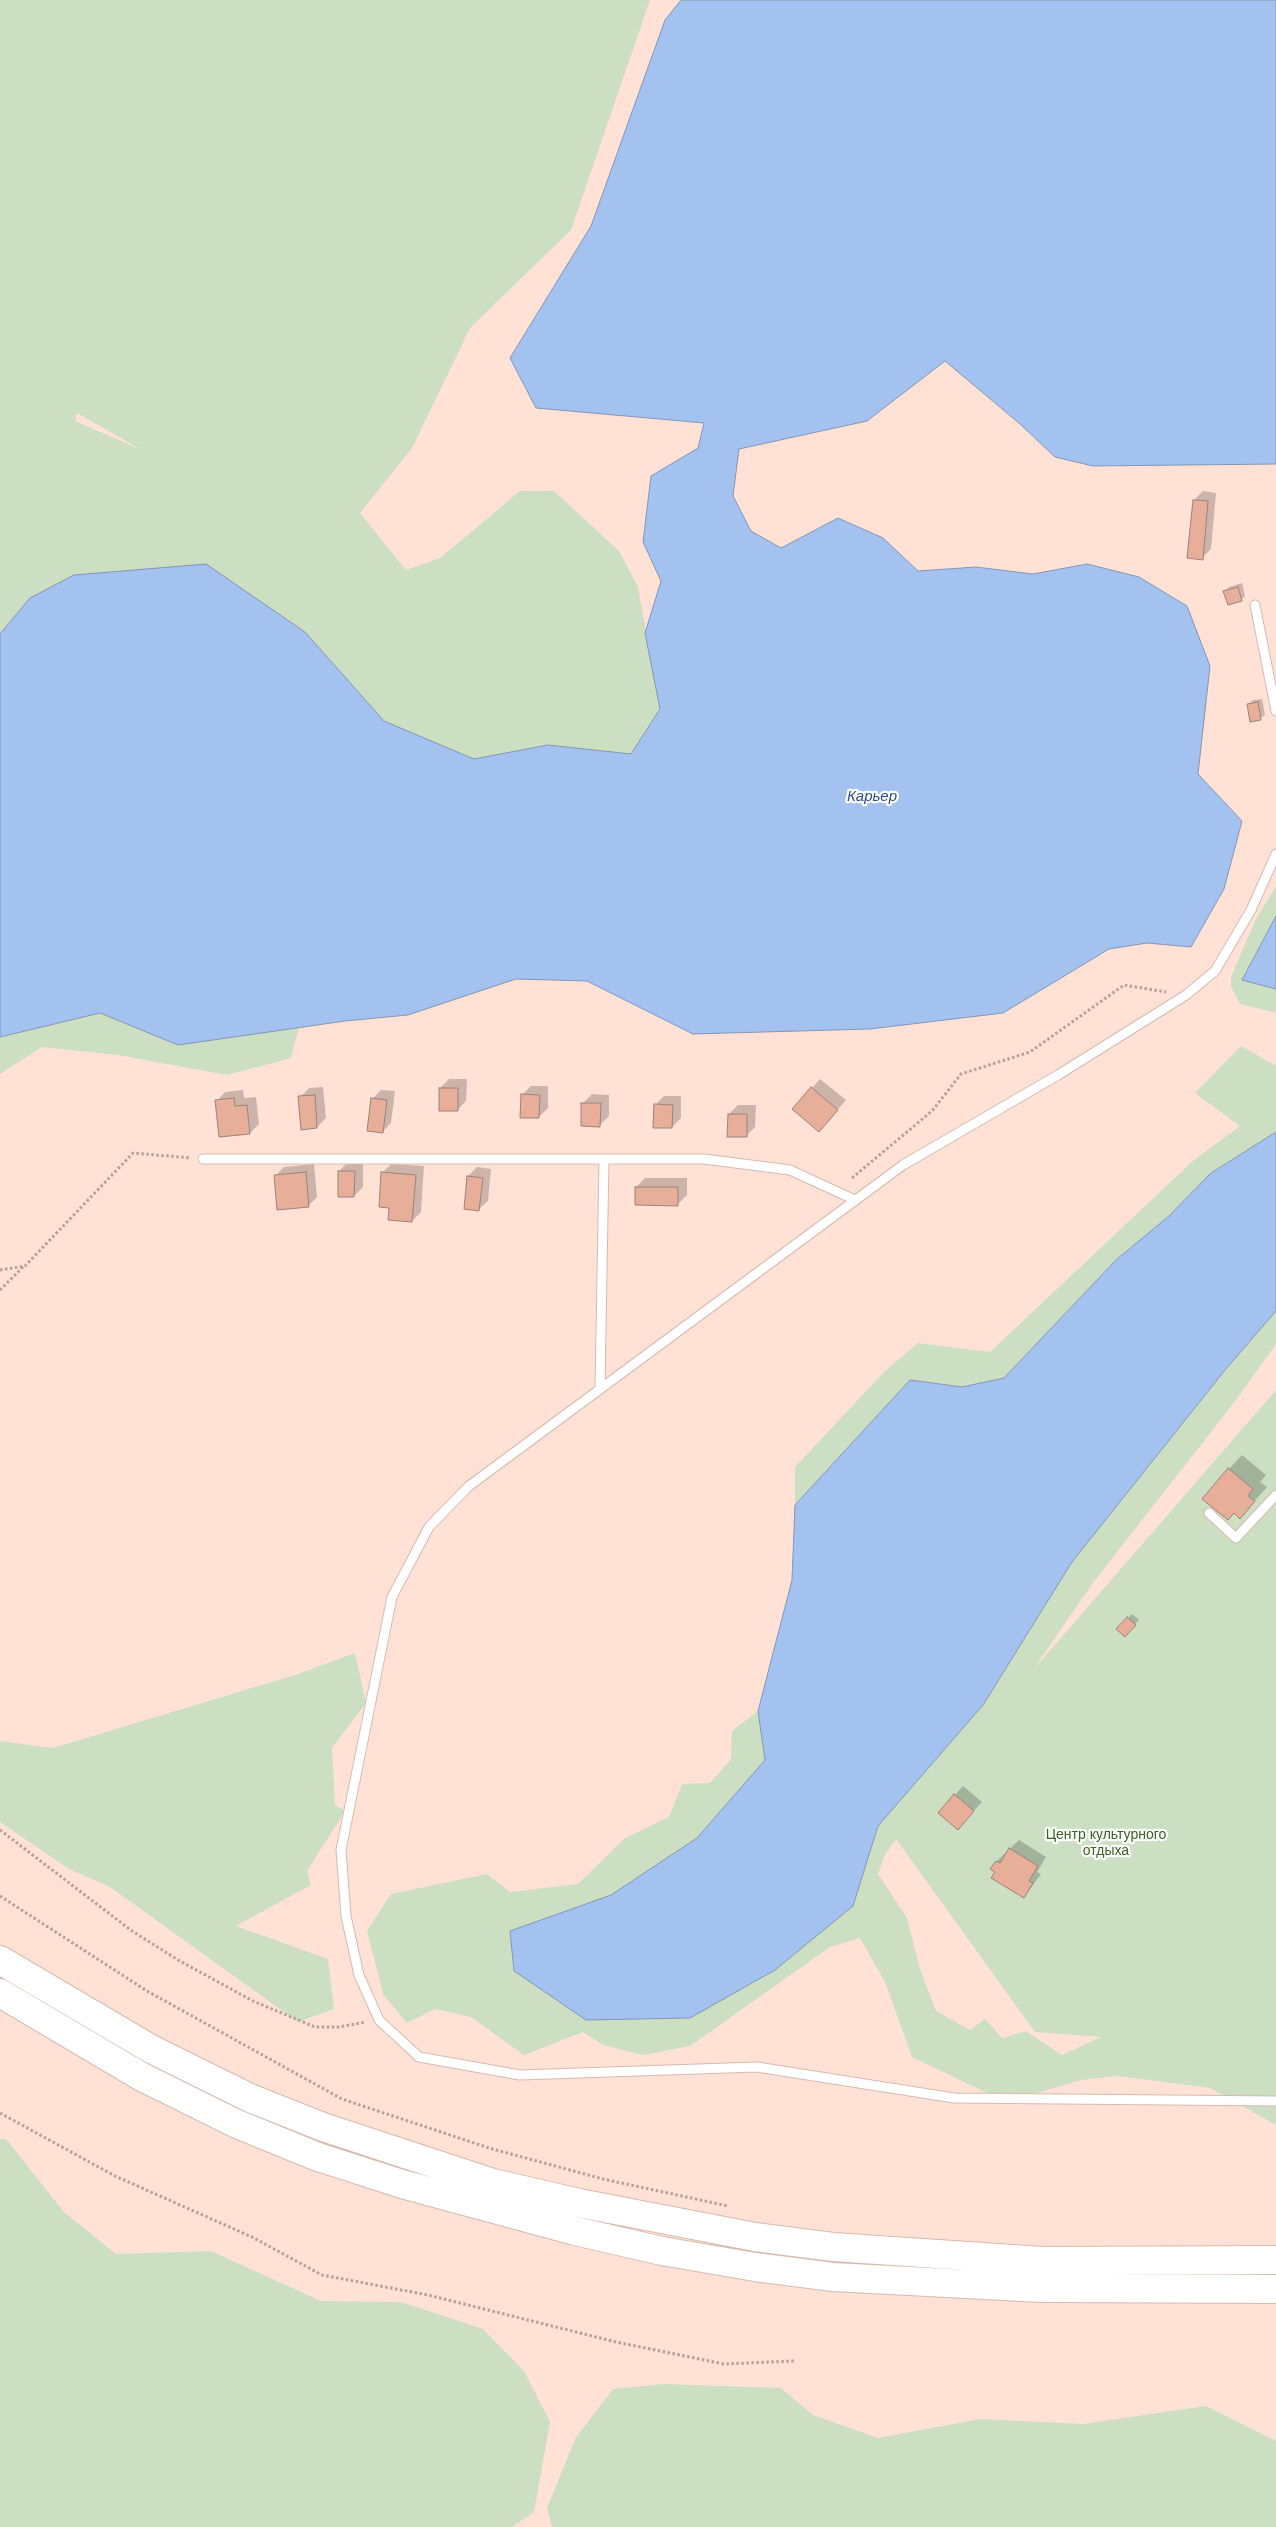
<!DOCTYPE html>
<html>
<head>
<meta charset="utf-8">
<style>
  body { margin:0 }
  canvas { display:block; background:#ffe1d6 }
</style>
</head>
<body>
<canvas width="1276" height="2527"></canvas>
<script>
const c = document.querySelector('canvas').getContext('2d');
c.lineJoin = 'round';
function paint(path, color) { c.fillStyle = color; c.fill(path, 'evenodd'); }
const poly = rows => new Path2D(rows.map(r => 'M' + r).join(''));
function strokePath(path, color, width, dash) { c.strokeStyle = color; c.lineWidth = width; c.lineCap = dash ? 'butt' : 'round'; c.setLineDash(dash || []); c.stroke(path); }
function label(font, color, halo, rows, align = 'center') {
  c.font = font + ' Arial,sans-serif'; c.lineWidth = 4.5; c.setLineDash([]); c.textBaseline = 'middle'; c.strokeStyle = halo; c.fillStyle = color; for (const [text, x, y, turn = 0] of rows) {
    c.save(); c.translate(x, y); c.rotate((+turn || 0) * Math.PI / 180); c.textAlign = isNaN(turn) ? turn : align; if (halo) c.strokeText(text, 0, 0); c.fillText(text, 0, 0); c.restore();
  }
}
paint(poly([
  [0,0,650,0,571,230,470,328,412,448,360,513,406,570,440,558,520,491,554,491,619,551,638,587,660,709,630,755,548,745,474,759,384,721,305,632,30,598,0,634],
  [77,413,142,450,75,421],
  [1276,886,1276,916,1242,979,1276,989,1276,1013,1240,1004,1231,986,1231,977,1255,921],
  [100,1013,178,1045,299,1027,291,1058,227,1075,118,1055,42,1047,0,1074,0,1037],
  [1241,1046,1276,1066,1276,1132,1211,1173,1169,1216,1116,1260,1004,1378,962,1387,910,1380,795,1505,795,1467,885,1371,918,1343,990,1352,1194,1160,1240,1126,1195,1093],
  [1276,1311,1276,1344,1236,1400,1092,1584,1033,1670,1276,1390,1276,2125,1210,2088,1117,2076,1081,2080,1006,2102,912,2057,885,1982,860,1938,830,1947,690,2046,643,2055,603,2045,583,2032,524,2055,471,2017,435,2009,407,2023,383,1994,367,1931,391,1894,487,1874,510,1892,578,1884,625,1838,669,1817,682,1784,710,1783,731,1759,732,1731,758,1711,765,1760,697,1838,611,1895,510,1931,514,1971,853,1906,878,1826,983,1705,1072,1562,1225,1370],
  [896,1839,1035,2032,1101,2037,1062,2055,1026,2031,1002,2038,985,2019,970,2030,936,2011,920,1969,907,1918,878,1874,885,1855],
  [355,1653,366,1703,332,1748,335,1805,345,1811,307,1871,311,1885,236,1926,328,1959,334,2009,298,2022,110,1887,69,1869,0,1822,0,1741,53,1748,298,1674],
  [0,2139,6,2139,64,2212,116,2254,211,2251,321,2301,401,2302,483,2329,524,2371,550,2422,534,2512,512,2527,0,2527],
  [664,2384,781,2388,813,2415,878,2438,980,2419,1083,2424,1206,2406,1276,2441,1276,2527,552,2527,547,2508,576,2437,613,2389]
]), '#ccdfc2');
const water = poly([
  [681,0,1276,0,1276,464,1093,466,1055,457,1020,424,945,361,867,421,739,449,733,496,751,531,781,548,838,518,883,538,918,571,976,567,1033,574,1087,564,1139,577,1187,606,1210,666,1198,774,1242,821,1224,889,1191,947,1147,943,1109,949,1003,1013,870,1029,693,1034,587,981,516,979,408,1015,345,1021,178,1045,100,1013,0,1037,0,634,30,598,74,575,206,564,305,632,384,721,474,759,548,745,631,754,660,709,645,633,661,581,643,542,651,476,698,448,704,423,536,408,510,358,591,226,665,20,681,0],
  [1276,916,1276,989,1242,980,1276,916],
  [1276,1132,1276,1311,1225,1370,1072,1562,983,1705,878,1826,853,1906,775,1970,690,2018,586,2020,514,1971,510,1931,611,1895,697,1838,765,1760,758,1711,792,1580,795,1505,910,1380,962,1387,1004,1378,1116,1260,1169,1216,1211,1173,1276,1132]
]);
paint(water, '#a3c2ef');
strokePath(water, '#8396b4', 1);
paint(poly([
  [1203,491,1216,493,1211,549,1202,558,1194,500],
  [1242,583,1245,596,1241,600,1225,591,1229,587],
  [1262,699,1265,715,1260,719,1249,704,1253,700],
  [449,1079,467,1079,466,1101,457,1110,440,1088],
  [820,1079,846,1100,828,1121,812,1088],
  [531,1086,548,1086,548,1108,539,1117,522,1095],
  [323,1087,326,1118,317,1127,300,1097,309,1088],
  [243,1090,244,1098,256,1097,259,1124,250,1133,217,1101,225,1092],
  [381,1090,395,1091,391,1123,382,1132,372,1099],
  [592,1094,609,1095,609,1116,600,1125,583,1103],
  [664,1096,681,1096,681,1118,672,1127,655,1105],
  [738,1105,756,1105,755,1127,746,1136,729,1114],
  [348,1162,363,1162,363,1187,354,1196,339,1171],
  [314,1164,317,1197,308,1206,276,1175,284,1167],
  [391,1164,424,1166,421,1212,412,1221,390,1207,383,1172],
  [477,1167,491,1169,488,1201,479,1209,468,1176],
  [645,1178,687,1178,687,1195,678,1204,636,1187],
  [1242,1455,1266,1475,1260,1482,1267,1487,1240,1517,1229,1469],
  [1132,1614,1139,1620,1125,1635,1118,1629],
  [963,1786,982,1802,958,1828,955,1795],
  [1019,1840,1046,1857,1037,1872,1041,1874,1024,1897,996,1872,997,1861]
]), '#0003');
const building = poly([
  [1193,500,1208,501,1203,560,1187,558,1193,500],
  [1238,587,1242,601,1228,605,1223,591,1238,587],
  [1258,702,1261,720,1250,722,1247,704,1258,702],
  [811,1087,838,1110,819,1132,792,1109,811,1087],
  [439,1088,458,1088,458,1111,439,1111,439,1088],
  [521,1094,540,1095,539,1118,520,1118,521,1094],
  [315,1095,317,1128,301,1130,298,1096,315,1095],
  [234,1098,235,1106,247,1105,250,1134,219,1137,215,1100,234,1098],
  [371,1098,387,1100,383,1133,367,1131,371,1098],
  [581,1103,601,1103,600,1127,581,1126,581,1103],
  [654,1104,673,1105,672,1128,653,1128,654,1104],
  [728,1114,747,1114,747,1137,727,1137,728,1114],
  [338,1171,355,1171,354,1197,338,1197,338,1171],
  [306,1172,309,1207,277,1210,274,1175,306,1172],
  [381,1172,416,1175,412,1222,388,1220,389,1208,379,1207,381,1172],
  [467,1176,483,1178,479,1211,464,1209,467,1176],
  [635,1187,678,1187,678,1206,635,1205,635,1187],
  [1228,1468,1253,1489,1248,1496,1255,1501,1240,1519,1234,1513,1228,1520,1202,1499,1228,1468],
  [1127,1617,1136,1625,1125,1637,1116,1629,1127,1617],
  [954,1794,974,1811,958,1830,938,1813,954,1794],
  [1009,1848,1038,1866,1029,1881,1033,1883,1024,1898,991,1878,995,1872,990,1869,996,1861,1000,1863,1009,1848]
]);
paint(building, '#e7af99');
strokePath(building, '#9c8277', 1);
const lane = poly([
  [1255,605,1276,711],
  [1276,854,1251,910,1215,971,1186,995,1058,1075,903,1165,469,1486,429,1527,392,1597,341,1850,346,1916,359,1975,379,2020,419,2057,520,2075,757,2067,954,2098,1276,2101],
  [203,1159,704,1159,790,1170,855,1200],
  [600,1389,604,1159],
  [1209,1513,1236,1538,1276,1495]
]);
const highway = poly([
  [0,1960,151,2049,250,2098,323,2127,493,2183,579,2203,755,2237,833,2247,1043,2261,1276,2260],
  [0,1993,142,2077,237,2124,318,2157,402,2184,575,2231,662,2251,755,2267,833,2277,1042,2288,1276,2289]
]);
strokePath(lane, '#d6baaf', 11);
strokePath(highway, '#d6baaf', 30);
strokePath(poly([
  [852,1178,932,1111,961,1074,1030,1052,1124,985,1166,992],
  [0,1270,25,1266,133,1153,191,1158],
  [0,1290,24,1266],
  [0,1830,132,1931,178,1960,253,2001,315,2027,339,2027,366,2022],
  [0,1896,147,1991,342,2099,489,2148,603,2179,728,2206],
  [0,2113,115,2176,252,2237,322,2275,428,2295,616,2342,724,2364,794,2361]
]), '#b7a097', 3, [2.5, 2.5]);
strokePath(lane, '#fff', 9);
strokePath(highway, '#fff', 28);
label('14px', '#3c6120', '#fff', [
  ["Центр культурного",1106,1835],
  ["отдыха",1106,1851]
]);
label('italic 15px', '#294f87', '#fff', [
  ["Карьер",872,797]
]);
</script>
</body>
</html>
